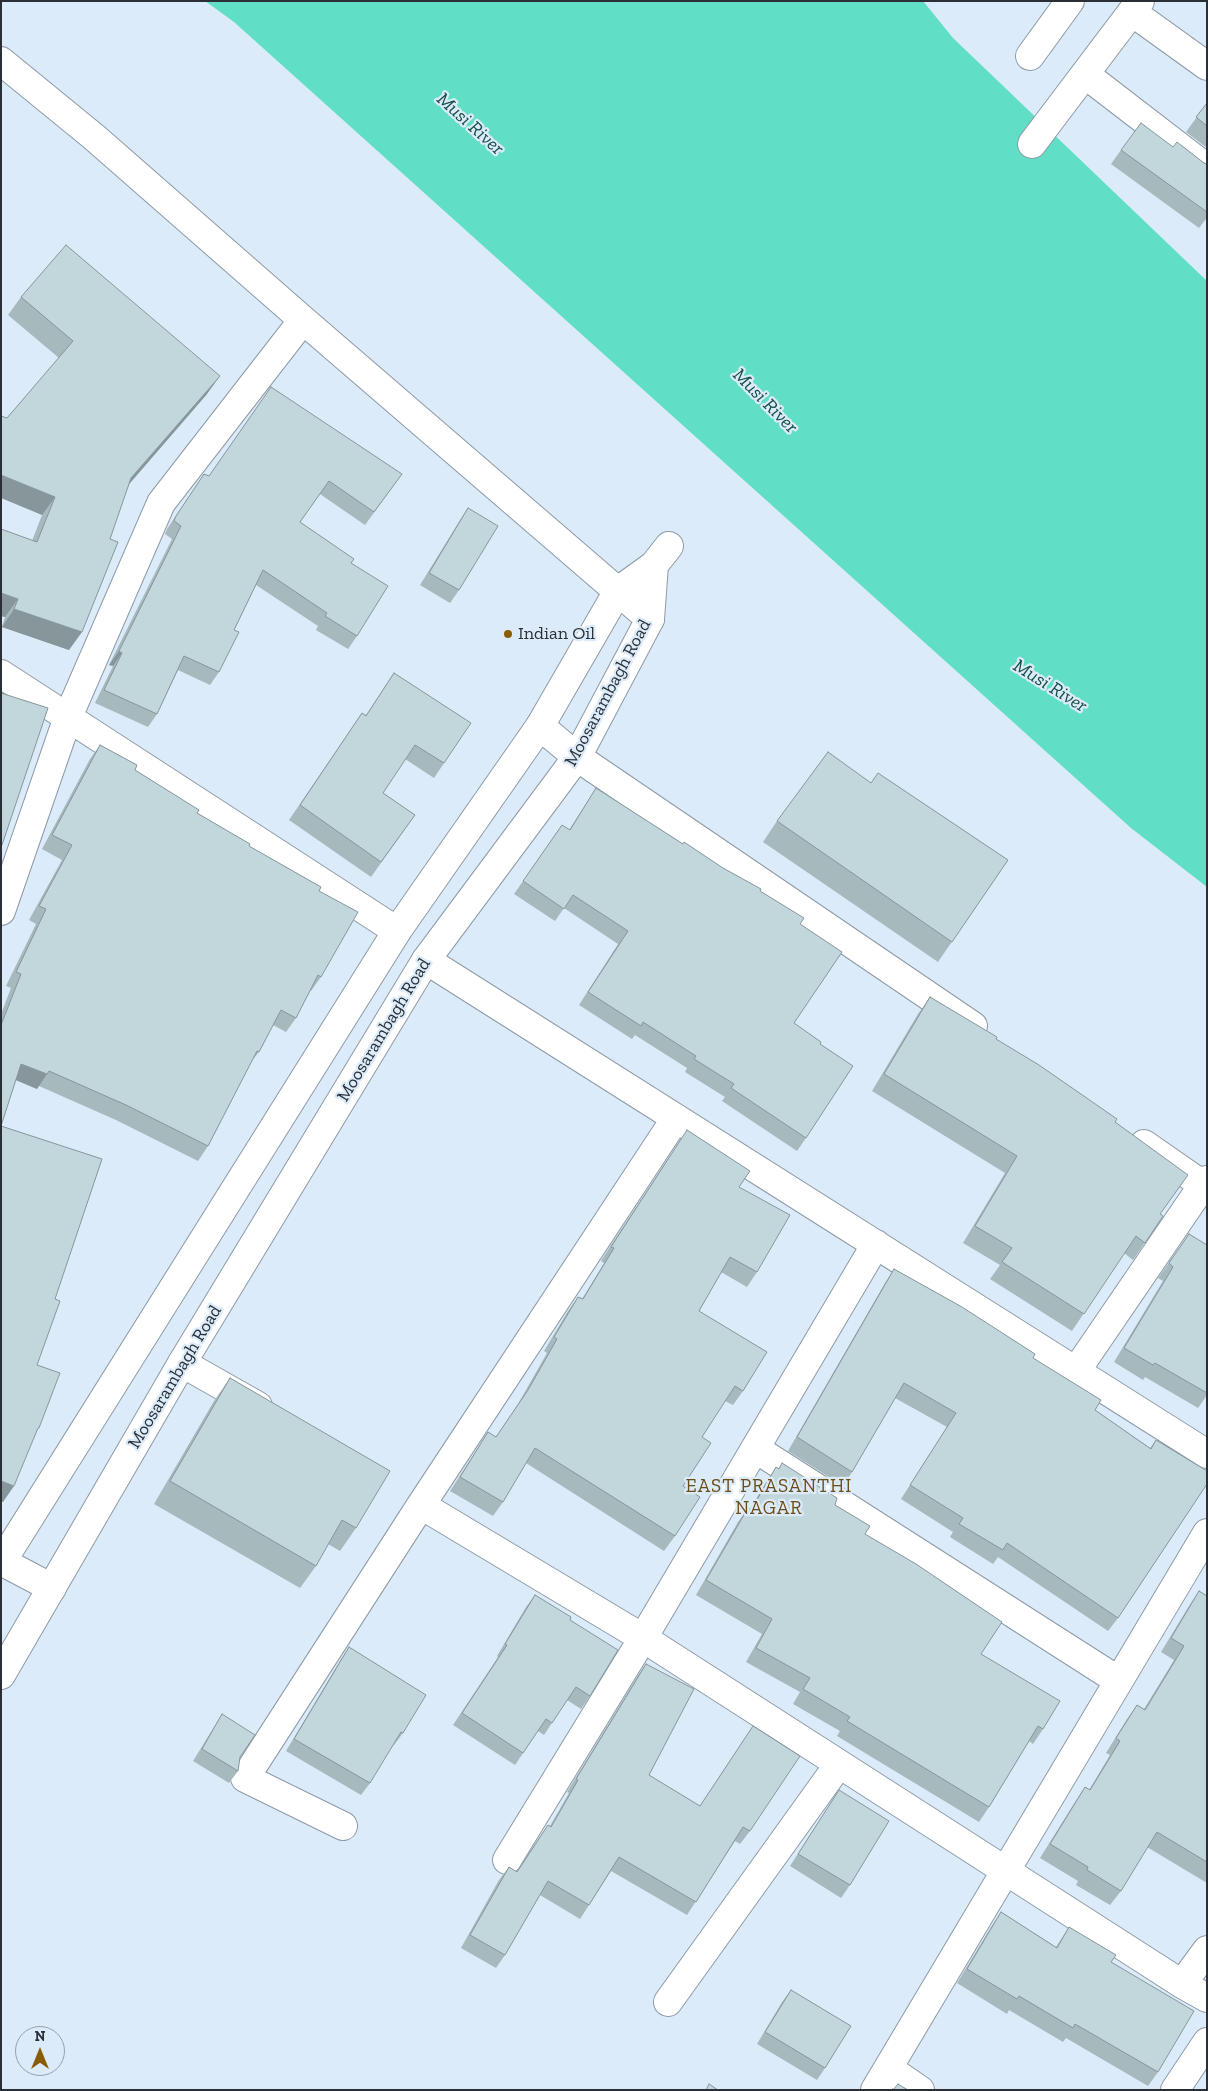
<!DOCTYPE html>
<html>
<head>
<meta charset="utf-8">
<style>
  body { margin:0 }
  #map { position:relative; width:1208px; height:2091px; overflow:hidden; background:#dcebf9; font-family:"Zilla Slab",serif }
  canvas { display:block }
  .frame { position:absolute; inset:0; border:2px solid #2a2f35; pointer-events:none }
  .north { position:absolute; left:15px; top:2026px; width:50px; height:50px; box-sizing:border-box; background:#dcebf9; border:1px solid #95a0ab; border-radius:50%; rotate:0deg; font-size:14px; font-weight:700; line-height:20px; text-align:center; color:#2a2f35 }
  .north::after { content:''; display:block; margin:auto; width:18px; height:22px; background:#8b5d02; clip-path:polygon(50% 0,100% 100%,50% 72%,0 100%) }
</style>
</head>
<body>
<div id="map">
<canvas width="1208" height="2091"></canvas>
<div class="frame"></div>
<div class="north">N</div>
</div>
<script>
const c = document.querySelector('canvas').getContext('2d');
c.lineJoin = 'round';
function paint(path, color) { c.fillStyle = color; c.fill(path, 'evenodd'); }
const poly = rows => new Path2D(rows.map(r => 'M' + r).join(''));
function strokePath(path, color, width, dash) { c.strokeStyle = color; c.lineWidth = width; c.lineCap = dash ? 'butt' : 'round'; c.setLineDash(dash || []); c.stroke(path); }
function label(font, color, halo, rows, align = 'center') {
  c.font = font + ' "Zilla Slab",serif'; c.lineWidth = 4.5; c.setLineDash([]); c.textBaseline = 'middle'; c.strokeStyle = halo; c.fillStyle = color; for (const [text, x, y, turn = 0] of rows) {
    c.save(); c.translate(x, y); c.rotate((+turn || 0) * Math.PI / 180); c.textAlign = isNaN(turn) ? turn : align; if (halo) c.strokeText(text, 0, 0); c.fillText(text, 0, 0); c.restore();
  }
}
paint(poly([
  [205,1,923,1,953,38,1207,281,1207,887,1131,828,234,22]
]), '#60dec6');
const minor = poly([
  [1132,12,1207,66],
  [1,61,94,137,303,320,650,619],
  [1086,75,1203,165],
  [1,674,397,931],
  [540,726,577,757,973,1026],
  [1,911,68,717,161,503,303,320],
  [426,960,1207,1454],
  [1144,1144,1203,1185,1207,1180],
  [182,1363,258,1406],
  [1076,1371,1203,1185],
  [756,1449,1119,1681],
  [421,1505,643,1638,1182,1984,1207,1998],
  [1,1561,52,1588],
  [343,1826,245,1778,421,1505,676,1118],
  [507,1860,643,1638,876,1244],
  [1182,1984,1207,1950],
  [668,2002,839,1764],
  [888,2068,920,2090],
  [875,2090,1207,1533],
  [1175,2090,1207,2042]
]);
const major = poly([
  [1030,56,1070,1],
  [1032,144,1140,1],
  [1,1563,397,931,540,726,618,591,654,565,669,546],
  [1,1675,182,1363,426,960,577,757,650,619,654,565]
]);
strokePath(minor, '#8d9aa7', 30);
strokePath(major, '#8d9aa7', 30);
strokePath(minor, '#fff', 28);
strokePath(major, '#fff', 28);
paint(poly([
  [1207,103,1207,148,1186,132],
  [1173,147,1207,164,1207,220,1206,219,1199,228,1111,164,1121,150],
  [21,297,207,394,129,484,69,650,2,627,5,617,1,616,1,529,32,541,42,515,7,418,59,358,8,315],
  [204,474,209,476,402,474,365,525,320,494,300,522,351,563,357,636,348,649,316,630,318,626,256,585,234,630,219,672,210,685,178,670,157,714,148,727,95,703,113,666,109,665,172,539,165,534,167,529],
  [468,508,459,590,450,603,420,585,460,520],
  [394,673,444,763,434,778,405,759,383,793,415,815,371,877,289,820,362,713,366,715],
  [100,745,197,813,319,891,321,977,311,991,310,991,296,1018,286,1032,273,1025,259,1052,250,1063,208,1146,198,1161,116,1120,39,1086,37,1089,16,1080,1,1126,55,1299,37,1365,35,1434,3,1502,1,1502,1,1014,11,988,6,986,36,924,29,920,62,860,42,849,90,759],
  [596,788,683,844,760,891,800,924,794,1023,820,1044,806,1138,797,1151,722,1101,725,1097,685,1072,687,1068,635,1035,632,1039,579,1005,618,944,564,908,555,921,514,894,562,825,569,830],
  [777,821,1008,860,938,962,763,842],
  [930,997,996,1039,1115,1122,1160,1214,1163,1216,1133,1260,1124,1253,1072,1331,990,1279,1000,1265,963,1243,1005,1173,872,1091,918,1014],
  [687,1130,739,1187,757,1272,747,1287,721,1272,699,1311,743,1391,733,1405,725,1401,702,1437,683,1486,675,1536,664,1551,526,1463,503,1502,493,1516,450,1491,488,1432,496,1437,518,1404,547,1353,544,1351,568,1311,578,1297,582,1299,604,1263,601,1261,609,1248],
  [1189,1234,1207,1245,1207,1395,1198,1408,1145,1377,1143,1380,1114,1362,1163,1281,1158,1278],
  [894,1269,1033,1358,1095,1410,1150,1448,1156,1440,1118,1618,1108,1631,998,1557,993,1564,950,1537,953,1532,901,1499,947,1427,895,1398,852,1472,843,1486,788,1451,885,1283],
  [230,1378,356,1528,340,1551,328,1544,316,1566,300,1588,154,1504,214,1401],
  [782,1463,835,1505,865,1534,981,1654,1043,1729,1033,1744,1029,1741,989,1807,979,1822,837,1736,840,1731,793,1704,800,1692,746,1662,762,1634,696,1595,738,1522,748,1508,750,1509,766,1482,776,1467,779,1469],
  [1199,1591,1207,1596,1207,1883,1147,1847,1121,1891,1110,1905,1076,1885,1078,1881,1040,1858,1075,1802,1085,1787,1089,1790,1110,1755,1106,1753,1127,1719,1137,1705,1144,1709,1174,1660,1161,1652,1189,1606],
  [535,1595,570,1620,590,1696,581,1709,567,1700,544,1735,538,1731,515,1765,453,1725,498,1657,497,1656,526,1607],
  [349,1647,403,1733,394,1745,393,1744,370,1783,361,1795,286,1751,341,1659],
  [646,1664,649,1775,700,1806,753,1726,750,1831,740,1844,735,1841,687,1915,611,1871,580,1919,540,1895,505,1955,496,1968,461,1948,499,1880,509,1867,516,1872,548,1825,550,1826,569,1793,567,1792,637,1677],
  [222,1714,240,1757,238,1771,229,1783,193,1761,214,1727],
  [839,1790,850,1885,841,1898,790,1866],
  [1001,1912,1056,1947,1069,1927,1111,1962,1158,2072,1148,2086,1066,2038,1063,2042,1009,2010,1007,2014,957,1983,991,1927],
  [791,1990,825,2068,817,2080,757,2044,782,2002]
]), '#a6b9bd');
paint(poly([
  [220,376,207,394,118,497,131,478],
  [1,475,55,497,42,515,1,498],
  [1,593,18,599,5,617,1,616],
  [14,609,82,632,69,650,2,627],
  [119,651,122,653,113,666,109,665],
  [21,1064,47,1074,37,1089,11,1078],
  [1,1481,14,1486,3,1502,1,1502]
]), '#87969a');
const building = poly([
  [1207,103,1207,126,1196,117,1207,103],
  [1141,123,1173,147,1177,142,1204,163,1207,164,1207,212,1121,150,1141,123],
  [66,245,220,376,131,478,110,539,118,542,82,632,14,609,18,599,1,593,1,529,37,542,55,497,1,475,1,416,7,418,73,341,21,297,66,245],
  [271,387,402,474,374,512,329,481,300,522,354,559,351,563,388,586,357,636,325,616,327,613,263,570,234,630,239,632,219,672,184,656,157,714,104,690,122,653,119,651,181,526,174,521,176,516,204,474,209,476,271,387],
  [468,508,498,526,459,590,429,573,468,508],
  [394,673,471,723,444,763,415,745,383,793,415,815,381,862,300,805,362,713,366,716,394,673],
  [1,693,48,708,2,845,1,845,1,693],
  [100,745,137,765,135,770,199,810,197,813,250,844,249,846,321,887,319,891,358,912,321,977,318,975,296,1018,281,1010,259,1052,257,1051,208,1146,126,1105,49,1071,47,1074,21,1064,1,1126,1,1025,21,974,16,972,46,909,39,906,72,845,52,835,100,745],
  [828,752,871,783,878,773,1008,860,952,942,777,821,828,752],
  [596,788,683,844,684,842,723,868,761,889,760,891,804,918,800,924,842,952,794,1023,821,1042,820,1044,853,1066,806,1138,731,1088,734,1084,694,1059,696,1056,643,1022,641,1026,588,992,628,931,573,895,564,909,523,881,562,825,570,830,596,788],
  [930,997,997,1037,996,1039,1039,1065,1117,1119,1115,1122,1188,1175,1160,1214,1163,1216,1145,1243,1136,1236,1084,1314,1002,1262,1012,1248,975,1226,1017,1156,884,1074,930,997],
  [1,1126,102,1159,55,1299,60,1301,37,1365,60,1373,39,1428,38,1428,14,1486,1,1481,1,1126],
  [687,1130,750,1171,739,1187,790,1215,757,1272,730,1257,699,1311,767,1352,743,1391,735,1386,702,1437,711,1443,683,1486,700,1497,675,1536,535,1448,503,1502,460,1477,488,1432,496,1437,528,1390,557,1339,554,1337,578,1297,583,1299,614,1248,611,1247,620,1233,687,1130],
  [1189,1234,1207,1245,1207,1393,1155,1363,1153,1365,1124,1348,1173,1267,1169,1263,1189,1234],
  [894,1269,962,1307,1035,1354,1033,1358,1101,1400,1095,1410,1151,1449,1156,1440,1207,1471,1207,1484,1118,1618,1007,1543,1003,1550,959,1524,963,1518,910,1485,956,1413,904,1383,852,1472,797,1437,894,1269],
  [230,1378,390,1471,356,1528,342,1520,316,1566,170,1481,230,1378],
  [782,1463,837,1498,835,1505,870,1526,865,1534,916,1564,1002,1622,981,1654,1060,1701,1043,1729,1038,1726,989,1807,847,1721,850,1717,803,1689,810,1678,756,1648,772,1619,706,1580,748,1508,751,1510,776,1467,779,1469,782,1463],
  [1199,1591,1207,1596,1207,1862,1157,1832,1121,1891,1087,1870,1088,1867,1050,1844,1085,1787,1090,1790,1120,1741,1116,1738,1137,1705,1145,1710,1184,1646,1171,1638,1199,1591],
  [535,1595,571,1617,570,1620,618,1650,590,1696,576,1687,552,1723,546,1719,523,1753,462,1713,507,1645,505,1644,535,1595],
  [349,1647,426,1695,403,1733,401,1732,370,1783,294,1739,349,1647],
  [646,1664,694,1689,649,1775,700,1806,753,1726,800,1756,750,1831,743,1827,696,1902,619,1857,589,1905,548,1881,505,1955,470,1935,509,1867,517,1872,548,1825,551,1827,578,1780,576,1779,646,1664],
  [222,1714,255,1735,240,1757,238,1771,202,1749,222,1714],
  [839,1790,889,1821,850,1885,798,1854,839,1790],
  [1001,1912,1057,1948,1069,1927,1116,1955,1111,1962,1194,2011,1158,2072,1075,2024,1073,2028,1019,1996,1017,1999,967,1969,1001,1912],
  [791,1990,851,2026,825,2068,765,2032,791,1990],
  [709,2084,718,2090,706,2090,709,2084],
  [898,2084,908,2090,893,2090,898,2084]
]);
paint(building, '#c1d7dc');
strokePath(building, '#87969a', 1);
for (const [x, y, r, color] of [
  [508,634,5,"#8b5d02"]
]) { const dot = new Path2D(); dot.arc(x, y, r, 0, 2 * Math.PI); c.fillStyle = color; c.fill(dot); strokePath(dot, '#dcebf9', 2); }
label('18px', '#2a2f35', '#dcebf9', [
  ["Indian Oil",518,634]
], 'left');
label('18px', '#2a2f35', '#dcebf9', [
  ["Moosarambagh Road",608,693,-62],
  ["Moosarambagh Road",384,1030,-59],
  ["Moosarambagh Road",175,1377,-59]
]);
label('italic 19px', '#174e44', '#dcebf9', [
  ["Musi River",470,124,42],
  ["Musi River",765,401,45],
  ["Musi River",1050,686,32]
]);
c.letterSpacing = '1px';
label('19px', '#6c4c17', '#dcebf9', [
  ["EAST PRASANTHI",769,1487],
  ["NAGAR",769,1509]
]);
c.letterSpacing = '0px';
</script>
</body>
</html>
